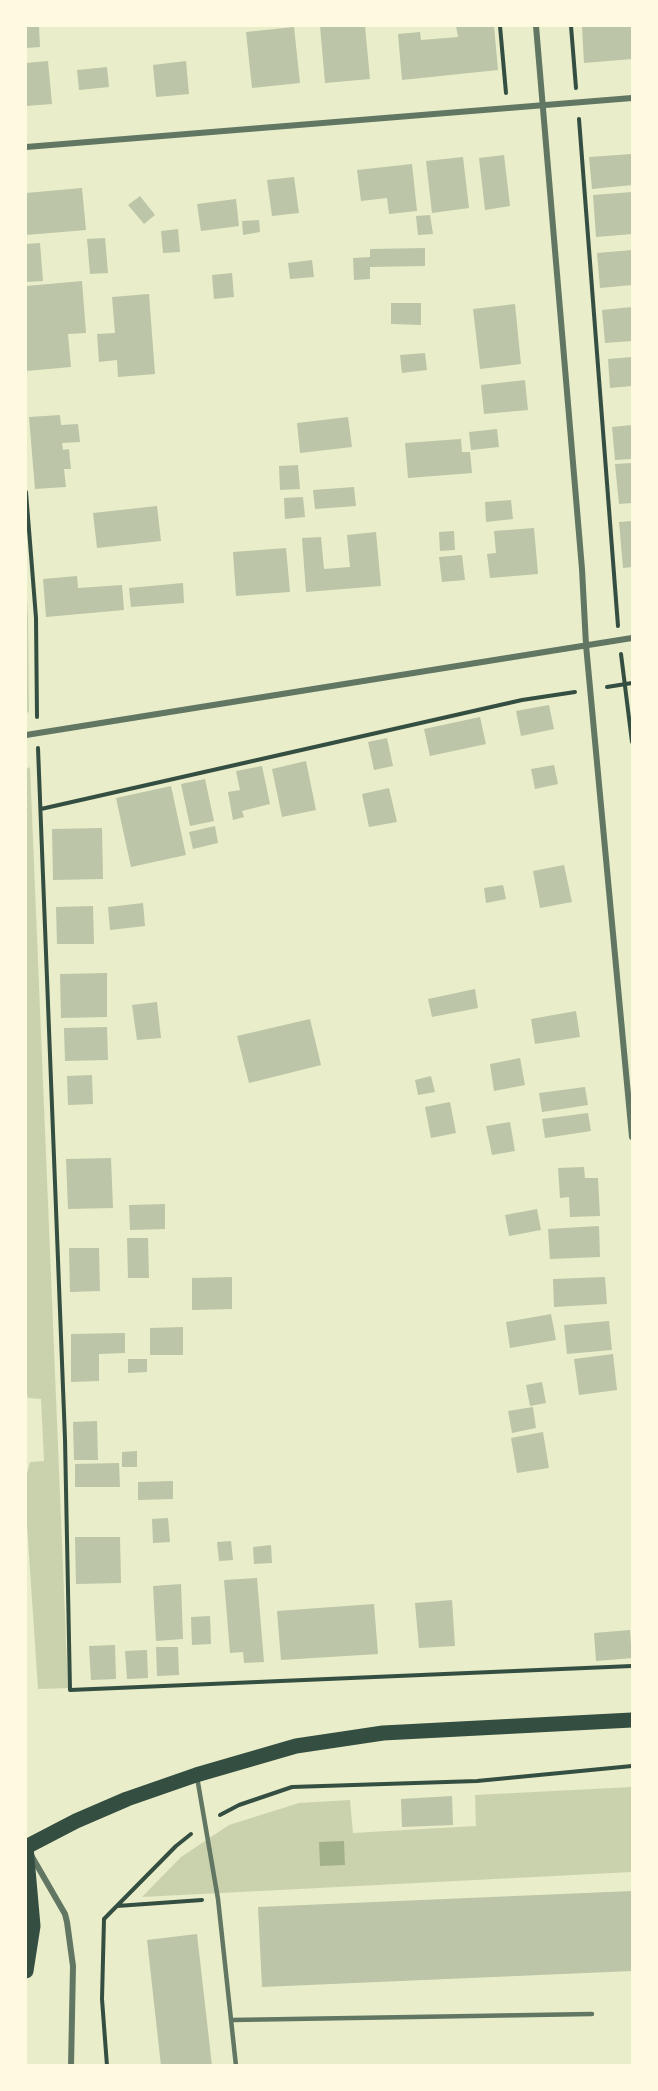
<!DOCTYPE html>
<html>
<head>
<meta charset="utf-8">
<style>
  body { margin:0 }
  #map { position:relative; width:658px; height:2091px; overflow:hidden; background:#e9edc9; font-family:"Work Sans",sans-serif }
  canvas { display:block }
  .frame { position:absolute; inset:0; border:27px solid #fefae0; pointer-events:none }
</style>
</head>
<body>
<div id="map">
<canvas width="658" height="2091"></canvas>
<div class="frame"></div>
</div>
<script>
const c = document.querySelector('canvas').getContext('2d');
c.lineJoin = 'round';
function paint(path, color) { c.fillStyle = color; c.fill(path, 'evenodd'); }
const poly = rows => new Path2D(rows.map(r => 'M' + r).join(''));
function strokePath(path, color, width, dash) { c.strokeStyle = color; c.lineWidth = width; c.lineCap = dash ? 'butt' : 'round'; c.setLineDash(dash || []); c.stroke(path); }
paint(poly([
  [26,583,28,618,29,713,26,711],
  [30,767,68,1688,38,1689,26,1510,26,1477,30,1462,44,1461,41,1399,28,1398,26,1392,26,769],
  [632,1787,632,1872,142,1897,181,1857,229,1825,299,1803,350,1800,353,1833,476,1826,475,1795]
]), '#cad2ad');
paint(poly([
  [344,1841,345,1865,320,1866,319,1842]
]), '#a3b18a');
paint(poly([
  [26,26,39,26,40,47,26,48],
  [320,26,365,26,370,79,325,83],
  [456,26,494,26,498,70,402,80,398,34,420,32,421,40,458,37],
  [582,26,632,26,632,59,584,63],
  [294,27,300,83,252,88,246,32],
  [48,61,52,104,26,106,26,63],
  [186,61,189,94,156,97,153,65],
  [107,67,109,87,79,90,77,70],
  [632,154,632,185,592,189,589,157],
  [504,155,510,206,485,210,479,158],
  [463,157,469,208,432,213,426,161],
  [412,164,417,211,389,214,387,198,361,201,357,170],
  [294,177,299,213,272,216,267,180],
  [82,188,86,230,26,235,26,193],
  [632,192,632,234,596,237,593,195],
  [140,196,155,215,144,224,128,205],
  [236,199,239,226,201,231,197,204],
  [430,215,433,234,418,235,416,216],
  [259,220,260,232,243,235,242,221],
  [178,229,180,252,163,253,161,231],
  [105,238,108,273,90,274,87,239],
  [40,243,43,281,26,282,26,244],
  [425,248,425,266,370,267,370,279,354,280,353,258,370,257,370,249],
  [632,250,632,285,600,288,597,253],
  [312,260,314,277,290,279,288,263],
  [232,273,234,297,214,299,212,275],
  [82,281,86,333,68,334,71,367,26,371,26,286],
  [149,294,155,374,118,377,117,360,99,362,97,334,115,333,112,297],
  [391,303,421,303,421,325,391,324],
  [515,304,521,364,480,369,473,309],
  [632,307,632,341,605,343,602,310],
  [425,353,427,370,402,373,400,355],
  [632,357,632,386,610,388,608,359],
  [525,380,528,410,484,414,481,385],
  [60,415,61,425,78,424,80,442,62,443,63,450,69,449,71,469,64,469,66,487,35,489,29,417],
  [348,417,352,447,300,453,297,423],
  [632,425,632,459,615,460,612,427],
  [497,429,499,447,471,450,469,432],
  [461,439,462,452,470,452,472,473,408,478,405,443],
  [632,463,632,503,619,504,615,464],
  [298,465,300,489,280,490,279,466],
  [354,487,356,506,315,509,313,490],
  [303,497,305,517,285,519,284,498],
  [511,500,513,519,486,522,485,502],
  [157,506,161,541,97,548,93,513],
  [632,521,632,567,623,568,619,522],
  [534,528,538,574,490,578,487,554,496,553,494,531],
  [454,531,455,550,440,551,439,532],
  [376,532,381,586,306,592,302,538,321,537,324,569,350,567,347,535],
  [286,548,290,592,236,596,233,552],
  [462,555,465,580,442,582,439,557],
  [77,576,78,588,122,585,124,610,46,617,43,579],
  [183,583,184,603,131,607,129,588],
  [549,705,554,729,521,736,516,711],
  [480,717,486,744,430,756,424,729],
  [387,738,393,766,374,770,368,742],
  [306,761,316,810,282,817,272,769],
  [554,765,558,784,535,789,531,769],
  [262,766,270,804,242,811,244,817,233,820,228,792,240,790,236,771],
  [205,779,214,821,190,826,181,784],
  [171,786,186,855,131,867,116,798],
  [389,788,397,822,369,827,362,794],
  [215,826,218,843,193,849,189,832],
  [102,828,103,879,53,880,52,829],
  [564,865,572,902,540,908,533,871],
  [503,885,506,899,486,903,484,888],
  [143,903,145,926,110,930,108,907],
  [93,906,94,944,57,944,56,907],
  [107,973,107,1017,61,1018,60,974],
  [475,989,478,1008,432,1017,428,999],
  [157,1002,161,1038,137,1040,132,1005],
  [576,1011,580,1037,535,1044,531,1019],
  [310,1019,321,1065,249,1083,237,1036],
  [107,1027,108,1060,65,1061,64,1028],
  [520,1058,525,1085,494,1091,490,1064],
  [92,1075,93,1104,68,1105,67,1076],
  [431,1076,435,1092,418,1095,415,1080],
  [585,1087,588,1105,542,1112,539,1093],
  [450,1102,456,1133,431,1138,425,1107],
  [588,1113,591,1131,545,1138,542,1119],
  [510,1122,515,1151,492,1155,486,1126],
  [111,1158,113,1208,68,1209,66,1159],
  [584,1167,585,1178,598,1178,600,1216,570,1217,569,1197,560,1198,558,1168],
  [165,1204,165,1229,130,1230,129,1205],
  [537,1209,541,1230,509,1236,505,1215],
  [599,1226,600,1257,550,1259,548,1229],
  [127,1238,148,1238,149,1278,128,1278],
  [69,1248,99,1248,100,1291,70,1292],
  [232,1277,232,1309,192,1310,192,1278],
  [605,1277,607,1304,554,1307,553,1279],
  [551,1314,556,1340,510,1348,506,1322],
  [609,1321,612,1350,567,1354,564,1325],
  [183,1327,183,1355,150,1355,150,1328],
  [125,1333,125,1353,99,1354,99,1381,71,1382,71,1334],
  [613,1354,617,1390,579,1395,574,1359],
  [128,1359,147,1359,147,1372,128,1373],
  [542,1382,546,1403,530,1406,526,1385],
  [533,1407,536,1428,512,1433,508,1411],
  [97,1421,98,1460,74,1460,73,1422],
  [543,1432,549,1468,517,1473,511,1438],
  [137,1451,137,1467,122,1467,122,1452],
  [119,1463,120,1487,75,1487,75,1464],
  [173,1481,173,1499,138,1500,138,1482],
  [168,1518,170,1542,153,1543,152,1519],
  [75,1537,120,1537,121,1583,76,1584],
  [231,1541,233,1560,219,1561,217,1542],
  [271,1545,272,1563,254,1564,253,1547],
  [257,1578,264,1662,244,1663,243,1652,230,1653,224,1580],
  [181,1584,183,1639,156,1641,153,1586],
  [452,1600,455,1646,419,1648,415,1603],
  [374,1604,378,1654,281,1660,277,1611],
  [210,1616,211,1644,192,1645,191,1617],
  [630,1630,632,1658,596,1661,594,1633],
  [115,1645,116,1679,91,1680,89,1646],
  [156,1647,178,1647,179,1675,157,1676],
  [147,1650,148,1678,127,1679,125,1651],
  [452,1796,453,1825,402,1827,401,1799],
  [632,1891,632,1971,262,1987,258,1907],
  [197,1934,212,2066,161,2066,147,1940]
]), '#bcc5a7');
strokePath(poly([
  [500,26,506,93],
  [571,26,576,88],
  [579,119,618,626],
  [26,492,36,618,37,717],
  [621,654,632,742],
  [607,687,632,683],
  [38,748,65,1439,70,1690,632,1666],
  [41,809,522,700,575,692],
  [220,1815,239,1805,292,1787,477,1781,632,1766],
  [117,1906,202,1900],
  [107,2066,102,1999,104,1919,176,1846,191,1834]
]), '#344e41', 4);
strokePath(poly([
  [197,1777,218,1899,236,2066],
  [232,2020,592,2014]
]), '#617663', 4.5);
strokePath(poly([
  [536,26,582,569,586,645,632,1137],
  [26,147,632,98],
  [26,735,632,638],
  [31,1855,65,1914,67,1922,73,1966,71,2066]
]), '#617663', 6);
strokePath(poly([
  [26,1847,76,1821,127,1799,196,1775,296,1746,383,1733,632,1720],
  [26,1971,33,1926,26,1847]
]), '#344e41', 15);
</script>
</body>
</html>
